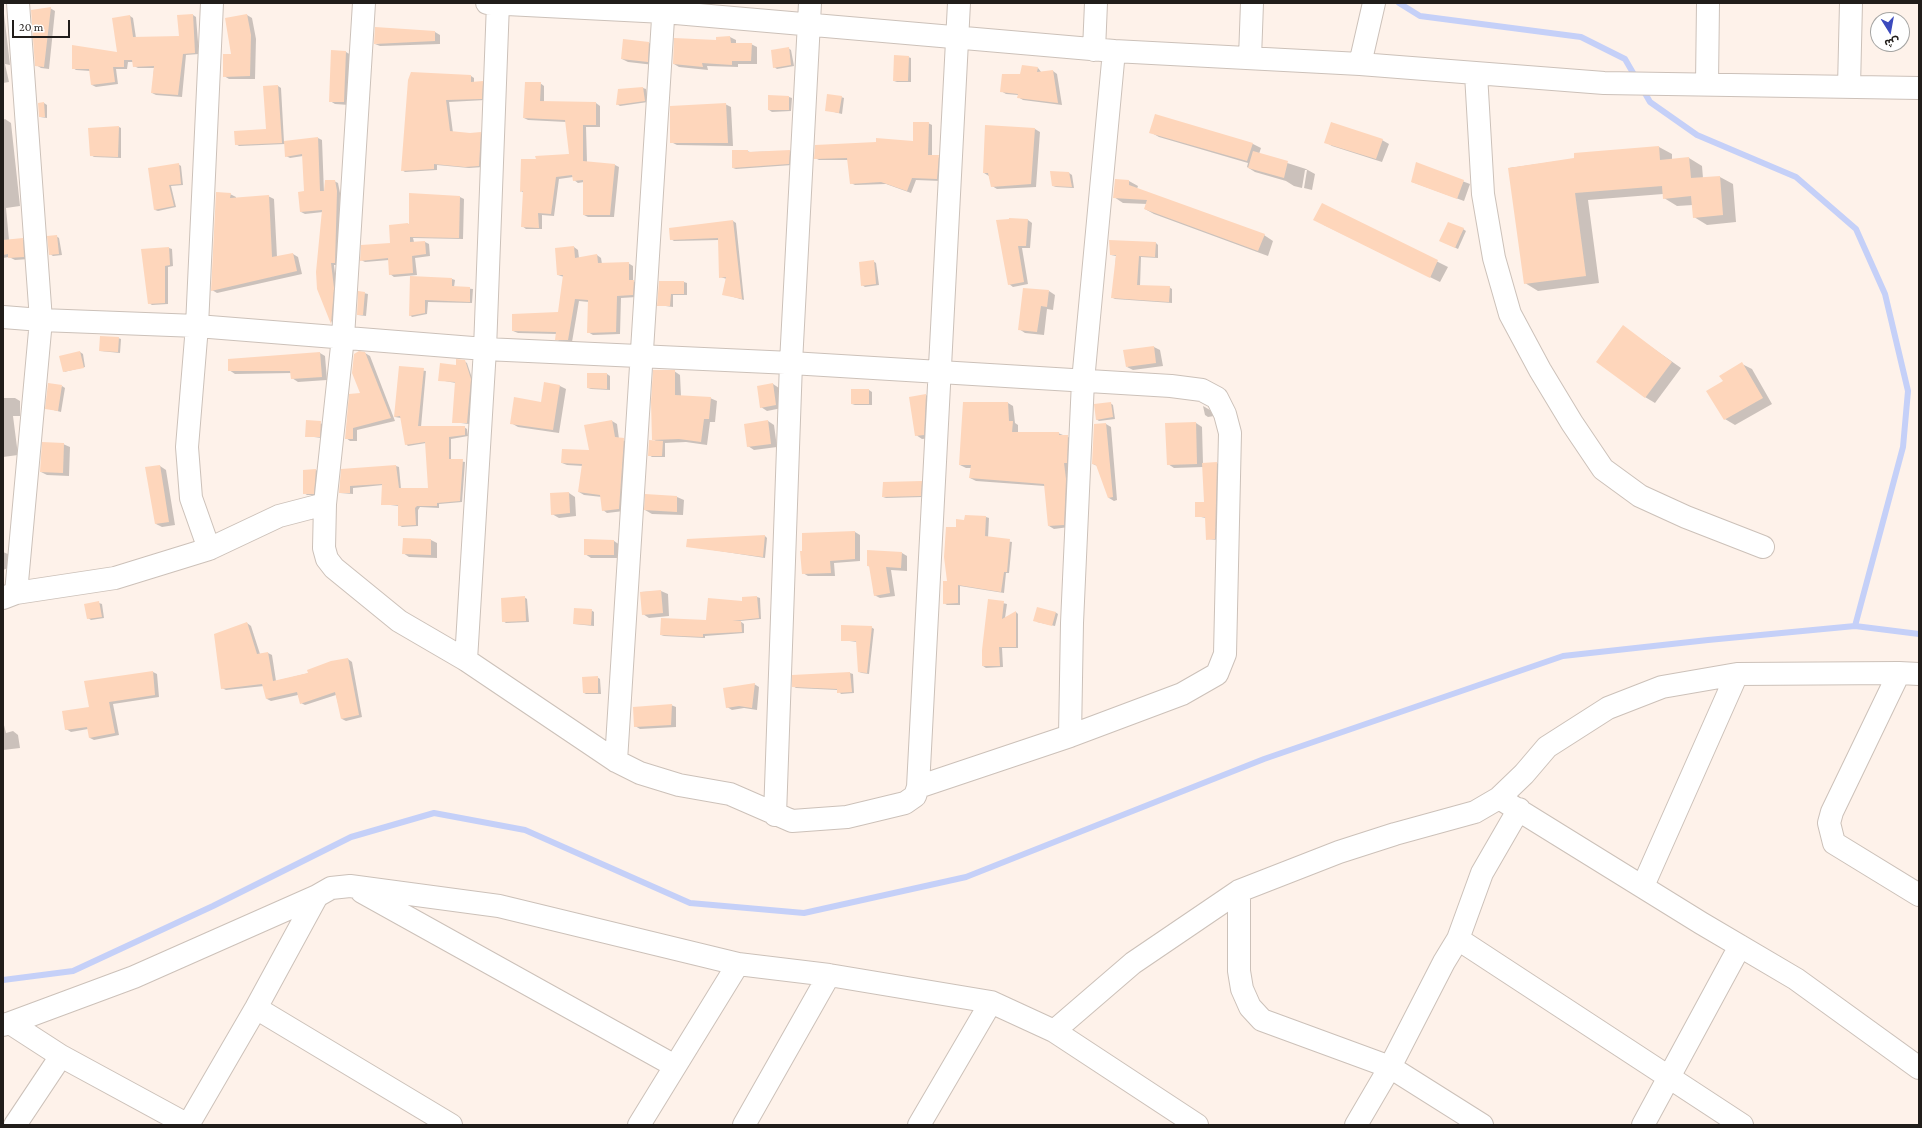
<!DOCTYPE html>
<html>
<head>
<meta charset="utf-8">
<style>
  body { margin:0 }
  #map { position:relative; width:1922px; height:1128px; overflow:hidden; background:#fef2ea; font-family:"Crimson Pro","Noto Sans Arabic",serif }
  canvas { display:block }
  .frame { position:absolute; inset:0; border:4px solid #211d1a; pointer-events:none }
  .north { position:absolute; left:1870px; top:12px; width:40px; height:40px; box-sizing:border-box; background:#fff; border:1px solid #a6a5a3; border-radius:50%; rotate:169deg; font-size:11px; font-weight:700; line-height:16px; text-align:center; color:#211d1a }
  .north::after { content:''; display:block; margin:auto; width:14px; height:18px; background:#3c4abd; clip-path:polygon(50% 0,100% 100%,50% 72%,0 100%) }
  .scale { position:absolute; left:12px; top:20px; width:58px; height:18px; box-sizing:border-box; border:2px solid #211d1a; border-top:0; padding-left:5px; font-size:12px; line-height:14px; white-space:nowrap; color:#211d1a; -webkit-text-stroke:3px #fff; paint-order:stroke }
</style>
</head>
<body>
<div id="map">
<canvas width="1922" height="1128"></canvas>
<div class="frame"></div>
<div class="north">ش</div>
<div class="scale">20 m</div>
</div>
<script>
const c = document.querySelector('canvas').getContext('2d');
c.lineJoin = 'round';
function paint(path, color) { c.fillStyle = color; c.fill(path, 'evenodd'); }
const poly = rows => new Path2D(rows.map(r => 'M' + r).join(''));
function strokePath(path, color, width, dash) { c.strokeStyle = color; c.lineWidth = width; c.lineCap = dash ? 'butt' : 'round'; c.setLineDash(dash || []); c.stroke(path); }
paint(poly([
  [3,5,10,65,5,64,9,82,3,83],
  [50,8,55,11,49,69,41,68,36,65],
  [193,15,196,17,199,54,186,55,182,97,156,95,152,93,154,68,138,68,134,66,133,62,128,62,127,69,116,69,118,84,96,87,92,85,90,71,76,70,73,68,118,53,130,16,133,18,136,38,180,37],
  [247,15,252,18,256,39,255,79,229,79,224,76,233,55,226,19],
  [435,32,440,35,440,44,380,46,375,44],
  [730,37,736,40,736,44,751,44,757,47,757,64,738,64,738,67,707,66,708,70,679,67,674,64,717,41,717,38],
  [649,43,655,46,654,65,628,62,622,59],
  [788,48,791,50,794,66,777,69,774,67],
  [332,51,346,52,351,55,349,105,335,104,330,101],
  [908,57,911,58,911,82,897,82,894,81],
  [1038,68,1042,73,1053,71,1057,74,1062,105,1023,100,1018,97,1018,95,1006,94,1001,91,1021,75],
  [471,76,474,78,474,83,482,82,486,84,485,100,449,102,453,133,470,134,480,133,484,135,483,167,469,168,437,165,437,170,405,172,402,170,409,80],
  [540,83,544,86,544,102,596,103,600,106,600,127,586,127,587,162,615,165,619,167,614,217,588,217,584,215,584,182,578,183,574,180,573,177,559,179,554,216,542,215,542,229,526,229,522,226,524,193,521,191,537,160,570,154,566,122,528,120,524,118],
  [278,86,281,88,284,142,318,138,322,140,324,193,334,181,338,183,340,193,339,265,334,265,337,291,335,325,332,323,318,289,323,212,305,214,301,212,305,192,303,156,290,158,286,156,285,144,239,146,236,144,267,130],
  [643,88,646,89,648,102,620,106,617,104],
  [789,97,792,98,791,111,772,112,769,110],
  [841,97,844,98,842,114,826,110],
  [44,103,47,105,47,118,40,117],
  [725,104,731,107,733,146,677,145,671,142],
  [5,119,11,123,20,206,6,208,9,240,22,239,28,242,29,259,15,260,9,257,3,258,3,120],
  [928,123,932,125,932,156,942,158,941,181,916,180,911,193,886,184,855,185,851,183,848,160,819,160,815,158,914,142],
  [119,127,121,128,121,158,94,157,91,155],
  [1035,129,1040,132,1036,187,997,189,992,186,989,176,984,173],
  [1150,132,1253,144,1261,148,1259,154,1306,169,1315,174,1312,190,1304,188,1307,170,1305,170,1302,188,1294,186,1286,181,1255,172,1247,167,1248,163,1159,137],
  [1382,140,1389,144,1382,162,1332,146,1325,142],
  [1659,147,1672,154,1672,160,1689,158,1702,166,1703,178,1720,177,1733,184,1736,222,1707,225,1694,217,1693,205,1677,206,1664,198,1663,194,1588,200,1599,283,1538,291,1525,283,1509,168],
  [747,151,750,152,790,151,792,152,792,165,736,169,733,168],
  [178,164,181,166,183,185,171,186,176,207,158,211,155,210],
  [1417,164,1470,184,1464,201,1412,182],
  [1069,173,1072,175,1074,188,1056,187,1053,186],
  [1129,181,1138,186,1137,189,1264,235,1273,241,1268,256,1154,214,1145,209,1147,204,1123,203,1114,197],
  [230,194,236,197,236,199,268,196,274,199,277,257,293,254,298,257,302,274,217,293,212,290],
  [460,197,464,199,463,239,413,238,414,242,425,242,429,244,430,256,415,258,417,275,394,277,390,274,389,260,365,262,361,260,391,244,408,224,410,225],
  [1322,204,1448,267,1440,282,1324,225],
  [1028,220,1032,223,1030,248,1022,248,1028,284,1013,287,1009,284,998,221],
  [733,221,736,223,744,300,723,294,727,279,720,277,719,240,674,241,671,239],
  [1463,229,1466,231,1458,249,1443,242],
  [56,236,59,238,62,255,53,256,50,254],
  [1156,243,1158,245,1158,258,1141,257,1140,286,1169,287,1172,289,1172,303,1115,299,1113,298,1116,256,1111,255],
  [574,247,578,250,579,258,597,255,601,258,602,264,628,263,633,266,633,281,638,284,637,297,621,298,620,334,593,335,588,332,589,302,579,301,572,342,561,342,556,339,557,334,518,333,513,331,559,313,564,277,558,275],
  [169,248,172,249,173,266,168,267,168,304,152,305,149,303],
  [873,261,876,263,879,285,865,287,862,285],
  [411,277,452,279,455,280,454,287,473,289,472,303,428,302,427,314,412,317,410,315],
  [684,282,687,283,687,295,673,295,673,307,658,305],
  [1049,291,1055,295,1053,310,1047,309,1044,335,1025,333,1019,329],
  [359,292,368,294,366,316,358,315],
  [1623,327,1681,368,1655,403,1645,397],
  [118,338,121,339,120,353,100,351],
  [1154,347,1160,350,1163,366,1133,370,1127,367],
  [80,352,83,354,85,367,64,372],
  [320,353,325,356,327,380,298,382,292,378,292,373,235,374,229,370],
  [365,353,370,356,395,421,357,430,357,441,350,441,346,438,361,394],
  [464,361,467,363,473,381,469,424,453,422,456,383,439,380],
  [1742,364,1752,369,1772,404,1735,425,1725,419,1708,391,1724,381],
  [400,367,426,371,421,427,464,427,467,429,468,436,451,439,451,460,465,462,462,502,439,504,439,508,420,507,418,510,418,526,402,527,399,525,399,506,382,504,383,485,353,488,353,494,340,493,342,470,396,466,399,467,401,489,429,489,426,443,408,446,406,444,401,418,395,417],
  [674,371,680,375,681,396,710,398,717,401,715,422,710,422,707,445,686,442,665,443,665,457,652,457,649,455,657,442,653,439],
  [607,374,610,376,610,390,591,389,588,388],
  [545,383,560,386,566,389,559,433,518,427,511,423,542,403],
  [773,384,779,388,782,408,767,411,761,407],
  [62,386,65,388,61,412,46,408],
  [852,390,869,390,872,392,872,405,855,405,852,404],
  [926,395,932,399,930,438,922,439,916,435],
  [3,398,15,398,20,401,20,416,13,416,18,455,3,457],
  [1008,403,1013,406,1015,423,1018,425,1018,433,1058,433,1073,439,1069,527,1054,529,1049,526,1045,486,976,481,970,478,972,468,966,468,960,465],
  [1110,403,1113,405,1115,419,1099,421,1096,419],
  [1203,406,1210,410,1214,416,1208,417,1205,415],
  [612,421,617,424,619,439,628,442,624,511,607,513,603,510,602,497,584,495,579,492,583,466,567,465,562,463,590,451],
  [768,421,774,425,777,447,754,450,748,446],
  [307,422,324,424,322,438,306,436],
  [1196,423,1202,427,1203,464,1217,463,1219,465,1218,540,1207,539,1206,518,1196,516,1205,503,1203,467,1174,468,1168,464],
  [1106,424,1111,427,1117,500,1114,501,1109,498,1097,466,1093,464],
  [63,444,70,447,69,476,47,475,41,472],
  [160,466,166,470,175,525,162,527,156,524],
  [316,470,319,472,316,495,307,495,304,493,304,471],
  [921,482,924,483,923,497,886,498,883,497],
  [569,493,575,497,576,516,559,518,552,514],
  [646,495,677,497,684,500,683,515,652,514,645,510],
  [986,517,989,518,988,538,1012,542,1009,573,1006,573,1004,593,960,586,960,605,947,605,944,603,957,528,965,521],
  [855,532,860,535,860,561,834,563,835,576,808,576,803,573,803,534],
  [765,536,767,538,765,558,687,546],
  [431,540,437,543,437,558,409,557,403,553],
  [614,541,620,545,620,558,591,558,585,554],
  [3,552,8,554,8,568,3,570],
  [902,553,907,556,907,571,891,570,895,596,880,598,874,595,871,567,868,566],
  [661,591,668,594,669,616,649,618,643,614,641,592],
  [524,597,527,599,529,622,506,623,503,621],
  [757,597,760,598,761,619,740,621,744,624,744,633,705,636,705,638,664,636,661,635,707,621],
  [989,600,1007,604,1005,618,1016,612,1018,614,1018,648,1002,648,1003,667,986,668,983,666],
  [99,603,102,604,104,618,91,620,88,618],
  [591,610,594,612,594,626,574,624],
  [1055,612,1058,614,1055,626,1037,622],
  [247,623,251,626,260,654,268,653,272,655,276,681,309,673,348,659,352,662,362,717,346,721,342,719,336,695,305,705,301,703,298,695,271,701,267,699,264,686,226,690,222,688],
  [871,627,874,629,869,674,862,673,859,672,857,642,842,640],
  [153,672,157,674,159,697,113,704,119,735,94,740,90,738,88,729,71,732,66,729,91,708],
  [850,673,853,674,854,693,841,694,838,690,796,688,793,686,793,676],
  [597,677,600,679,601,694,586,694,584,693],
  [754,684,759,687,757,710,744,708,732,710,727,707],
  [671,705,676,707,676,727,640,729,635,726],
  [3,721,6,733,13,731,18,735,20,748,3,750]
]), '#0003');
strokePath(poly([
  [1399,3,1420,16,1581,37,1625,59,1636,78],
  [1642,88,1650,102,1697,135,1796,177,1856,229,1885,294,1908,391,1903,447,1855,626],
  [3,980,73,971,213,906,351,837,434,813,525,830,690,903,804,913,966,877,1264,759,1563,656,1708,640,1855,626,1919,634]
]), '#c5d0f8', 6);
paint(poly([
  [51,7,44,67,35,66,31,10],
  [193,14,195,53,183,54,178,95,151,93,154,66,133,67,132,60,124,60,124,67,113,67,115,82,91,85,89,69,72,69,72,45,117,52,112,18,130,15,133,37,179,36,177,15],
  [247,14,251,35,250,76,223,77,223,54,231,54,225,18],
  [375,27,435,31,435,41,374,44],
  [730,36,731,43,752,43,751,61,732,61,732,65,702,63,703,67,673,64,674,38,716,40,716,37],
  [623,39,649,42,648,62,621,59],
  [789,47,791,65,773,68,771,50],
  [331,50,346,51,344,102,329,102],
  [894,55,909,56,908,81,893,81],
  [1022,65,1038,67,1037,72,1053,70,1058,103,1017,98,1018,94,1000,92,1002,74,1020,74],
  [411,72,471,75,471,82,483,81,482,99,446,100,450,131,470,133,481,132,479,166,465,167,434,164,434,169,401,171,408,80],
  [525,82,541,82,540,101,596,102,596,125,583,125,583,178,583,161,615,164,610,215,583,215,583,180,573,181,572,175,556,177,551,214,538,213,539,228,521,227,523,191,520,192,521,159,536,159,535,156,569,154,565,120,523,118],
  [278,85,282,143,235,145,234,131,266,129,263,86],
  [643,87,645,101,616,105,618,89],
  [827,94,842,96,839,113,825,111],
  [768,95,789,96,789,110,768,110],
  [44,102,45,117,39,117,38,103],
  [726,103,728,143,670,143,670,106],
  [1155,114,1253,143,1247,161,1149,133],
  [913,122,929,122,928,155,939,155,937,179,912,178,907,191,881,182,850,184,847,158,814,159,815,145,876,142,876,138,913,141],
  [1331,122,1383,139,1376,159,1324,143],
  [985,125,1035,128,1031,184,991,187,988,173,983,173],
  [119,126,118,157,90,156,88,128],
  [318,137,320,191,324,191,325,180,335,180,337,191,335,263,331,263,334,288,331,324,317,289,316,272,322,210,300,212,298,192,304,191,302,154,285,157,284,141],
  [1659,146,1660,160,1689,157,1691,178,1720,176,1723,215,1693,218,1691,196,1663,199,1662,186,1575,193,1586,276,1524,284,1508,168,1574,158,1574,153],
  [732,150,748,150,748,152,790,150,789,164,732,168],
  [1253,151,1288,161,1284,178,1248,168],
  [1416,162,1464,180,1457,199,1411,182],
  [179,163,181,184,169,185,174,206,154,210,148,168],
  [1050,171,1069,172,1072,187,1052,186],
  [1115,179,1129,180,1129,185,1265,234,1258,251,1144,209,1147,200,1113,198],
  [216,192,231,193,230,198,269,195,272,257,293,253,297,271,211,291],
  [409,193,460,196,459,238,410,237,410,242,425,241,426,254,412,256,413,273,389,275,388,258,360,261,361,245,390,243,389,225,408,223,409,225],
  [1322,203,1438,260,1430,278,1313,220],
  [1009,218,1028,219,1026,246,1018,246,1024,282,1008,285,996,220,1009,219],
  [733,220,736,247,742,299,722,295,726,277,719,278,718,238,670,240,669,228],
  [1448,222,1464,228,1455,248,1439,241],
  [57,235,59,254,49,255,47,236],
  [23,238,24,257,8,258,8,254,3,255,3,240],
  [1109,240,1156,242,1155,257,1139,256,1137,285,1170,286,1169,302,1111,298,1116,255,1110,255],
  [574,246,575,258,597,254,598,263,629,262,629,280,634,280,633,295,617,296,616,332,587,333,588,300,575,299,568,340,555,340,556,332,512,331,512,314,558,312,563,275,557,275,555,248],
  [169,247,170,265,165,266,165,303,148,304,141,249],
  [874,260,876,284,861,286,859,262],
  [410,276,452,278,452,286,470,287,470,302,425,300,425,313,409,316],
  [659,281,684,281,684,294,671,294,670,306,657,306],
  [1023,288,1049,290,1047,307,1041,306,1037,332,1018,330],
  [358,291,365,292,363,315,357,315],
  [1623,325,1672,362,1645,398,1596,362],
  [100,336,119,337,118,352,99,351],
  [1154,346,1156,363,1126,367,1123,350],
  [80,351,84,368,63,372,59,356],
  [359,351,365,352,391,418,353,428,353,439,345,439,349,394,360,393,352,373,354,354],
  [320,352,322,377,291,379,290,371,228,371,228,359],
  [456,359,465,360,471,379,467,423,452,423,455,382,438,381,440,363,456,365],
  [1742,362,1763,398,1724,420,1706,391,1723,381,1719,376],
  [399,366,424,368,418,426,465,426,465,435,449,437,449,459,463,459,460,501,437,503,437,506,417,506,415,508,416,525,398,526,398,505,381,505,382,484,350,486,350,493,339,493,341,469,396,465,399,488,428,488,425,442,405,445,400,416,394,417],
  [653,370,675,370,675,395,711,397,709,419,704,419,701,442,679,439,652,440,651,402],
  [587,373,607,373,607,389,587,388],
  [544,382,560,385,553,430,510,424,514,397,541,402],
  [48,383,62,385,58,411,45,409],
  [773,383,776,405,760,408,757,386],
  [851,389,869,389,869,404,851,404],
  [926,394,924,435,915,436,909,397],
  [963,402,1008,402,1009,421,1013,421,1012,432,1059,432,1059,435,1068,435,1067,463,1064,463,1066,479,1064,525,1048,526,1044,484,969,478,971,465,959,465],
  [1111,402,1113,417,1096,420,1094,404],
  [306,420,321,421,320,437,305,437],
  [612,420,615,437,624,438,619,509,602,511,600,495,578,492,582,464,561,463,562,449,589,450,584,425],
  [768,420,771,444,747,447,744,424],
  [1196,422,1197,464,1167,465,1165,423],
  [1106,423,1113,497,1108,498,1096,465,1092,464,1094,424],
  [649,440,663,441,662,456,648,456],
  [42,442,64,443,63,473,40,472],
  [1217,462,1215,539,1206,540,1205,517,1195,517,1195,502,1204,502,1202,463],
  [160,465,169,522,155,524,145,467],
  [316,469,314,494,303,494,303,470],
  [922,481,921,496,882,497,883,482],
  [569,492,570,513,551,515,550,493],
  [645,494,677,496,677,512,644,510],
  [965,515,986,516,985,536,1010,539,1007,572,1004,572,1001,592,958,585,958,603,943,604,943,581,947,581,944,557,946,527,956,527,956,519,964,520],
  [855,531,855,559,830,561,831,573,802,574,800,551,802,551,802,533],
  [765,535,763,557,686,547,687,539],
  [403,538,431,539,431,555,402,554],
  [584,539,614,540,614,555,584,555],
  [867,550,902,552,901,568,886,567,890,593,874,596,869,566,867,566],
  [661,590,663,613,642,615,640,592],
  [525,596,526,621,502,622,501,598],
  [757,596,759,618,732,621,741,621,742,632,703,634,703,637,660,635,661,618,706,620,708,598,742,601,742,597],
  [988,599,1004,601,1002,619,1016,611,1016,647,999,647,1000,666,982,666,982,650],
  [99,601,102,617,87,619,84,604],
  [1037,607,1056,612,1052,626,1033,621],
  [574,608,592,609,591,625,573,624],
  [247,622,257,654,268,652,273,681,308,673,307,670,331,661,348,658,359,715,341,719,335,692,300,704,297,692,266,699,262,684,221,689,214,634],
  [841,625,872,626,867,673,858,672,856,641,841,641],
  [153,671,155,695,109,702,115,733,89,738,87,727,65,730,62,711,89,707,84,681],
  [850,672,852,692,837,693,837,689,792,687,792,675],
  [598,676,598,693,583,693,582,677],
  [755,683,752,708,739,706,726,708,723,688],
  [672,704,671,725,634,727,633,707]
]), '#fed6bb');
const minor = poly([
  [364,3,343,337,325,504,324,548,327,559,334,568,399,621,466,660,616,761,640,773,679,785,730,794,792,821,847,817,905,803,915,796,918,787,959,3],
  [487,3,664,12,1114,51,1360,64,1604,83,1919,88],
  [1094,50,1096,3],
  [1250,58,1252,3],
  [1360,64,1374,3],
  [1476,74,1483,194,1494,258,1510,314,1540,370,1572,423,1603,469,1640,496,1686,517,1763,547],
  [1707,84,1708,3],
  [1849,87,1851,3],
  [3,317,41,320,197,326,485,349,791,363,1171,386,1202,390,1217,398,1225,414,1230,433,1225,654,1217,674,1182,694,1070,736,918,787],
  [209,549,191,498,187,447,197,326,212,3],
  [16,593,41,320,18,3],
  [3,598,16,593,115,578,209,549,279,516,325,504],
  [466,660,485,349,498,3],
  [1899,673,1832,812,1829,823,1834,843,1919,895],
  [1070,736,1072,623,1083,381,1114,51],
  [616,761,664,3],
  [1499,798,1701,923,1796,979,1919,1068],
  [775,815,791,363,810,3],
  [1643,886,1737,674],
  [1239,891,1239,971,1242,989,1250,1007,1262,1020,1390,1067,1482,1125],
  [362,892,675,1066],
  [1458,939,1742,1125],
  [256,1008,451,1125],
  [10,1023,134,977,317,896,331,888,350,886,499,906,738,964],
  [3,1025,10,1023,61,1056],
  [1054,1031,1133,963,1239,891,1339,852,1395,834,1475,812,1499,798,1524,774,1547,747,1608,708,1662,687,1737,674,1899,673,1919,674],
  [15,1125,61,1056,188,1125],
  [188,1125,256,1008,317,896],
  [639,1125,738,964,829,975,991,1002,1054,1031,1197,1125],
  [744,1125,829,975],
  [919,1125,991,1002],
  [1356,1125,1390,1067,1444,962,1458,939,1482,873,1519,809],
  [1643,1125,1740,946]
]);
strokePath(minor, '#ccc1b9', 24);
strokePath(minor, '#fff', 22);
</script>
</body>
</html>
